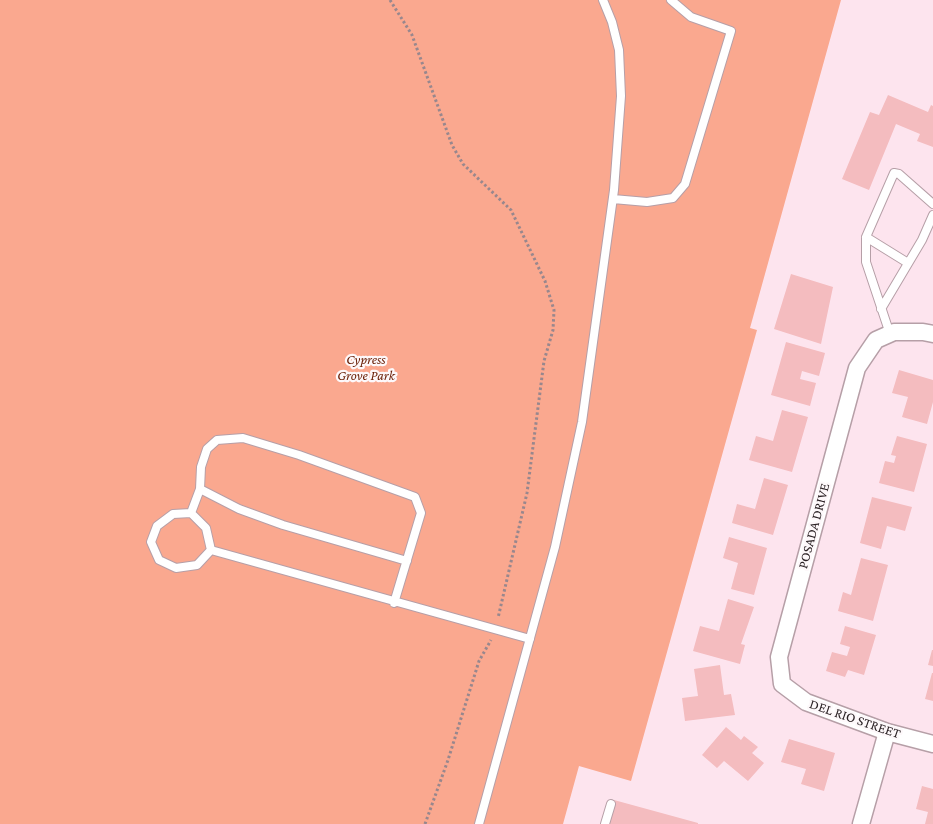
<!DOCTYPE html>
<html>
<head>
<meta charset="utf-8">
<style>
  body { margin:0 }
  canvas { display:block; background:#fde4ee }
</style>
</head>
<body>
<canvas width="933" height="824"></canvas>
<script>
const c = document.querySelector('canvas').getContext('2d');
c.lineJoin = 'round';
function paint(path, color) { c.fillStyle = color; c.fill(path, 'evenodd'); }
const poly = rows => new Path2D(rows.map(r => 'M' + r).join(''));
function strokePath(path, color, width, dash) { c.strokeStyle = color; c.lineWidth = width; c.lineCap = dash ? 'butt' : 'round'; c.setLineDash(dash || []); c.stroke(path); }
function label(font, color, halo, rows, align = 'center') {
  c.font = font + ' "Crimson Pro",serif'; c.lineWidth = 4.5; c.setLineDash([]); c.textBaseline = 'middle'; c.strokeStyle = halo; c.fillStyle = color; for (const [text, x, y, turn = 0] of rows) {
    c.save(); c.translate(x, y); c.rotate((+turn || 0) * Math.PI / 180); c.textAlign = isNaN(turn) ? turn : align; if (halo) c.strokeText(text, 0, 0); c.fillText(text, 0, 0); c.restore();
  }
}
paint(poly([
  [0,0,841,0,750,328,757,330,631,781,579,766,563,824,0,824]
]), '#faa88f');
paint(poly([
  [888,95,928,112,931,105,933,106,933,147,917,141,920,134,896,124,869,190,842,179,870,112,879,115],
  [791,274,833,287,821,344,774,329],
  [786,342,825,353,819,376,802,371,800,379,816,383,810,406,771,395],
  [899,370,933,380,933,402,927,424,902,417,908,397,892,393],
  [782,410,808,417,792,472,749,460,756,436,773,441],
  [897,436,927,444,914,492,879,483,885,461,894,463,896,456,891,455],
  [764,478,788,485,773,535,732,523,737,504,755,509],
  [872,497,912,507,905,531,887,526,881,549,860,543],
  [729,537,767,548,754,595,731,589,738,563,723,558],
  [861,558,888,565,873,621,838,611,843,592,851,595],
  [728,599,754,607,741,644,745,645,740,664,693,651,700,626,719,631],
  [845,626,876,635,864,675,848,670,845,677,826,671,832,652,847,656,850,647,840,644],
  [932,650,933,650,933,666,928,665],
  [720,665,724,695,731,694,735,715,685,721,682,698,698,696,694,669],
  [932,673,933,673,933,701,925,699],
  [726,727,741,740,744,736,758,747,752,753,764,763,748,781,724,761,717,768,702,755],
  [789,739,835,753,824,791,801,784,806,769,781,762],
  [922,786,933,789,933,824,925,824,928,812,916,809],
  [614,800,698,823,698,824,607,824]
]), '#f4bcbf');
const service = poly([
  [613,199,647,202,673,198,685,184,731,31,691,17,671,0],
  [866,237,908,263],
  [881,309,922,240,933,215],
  [890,334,866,262,866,237,894,173,899,174,933,204],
  [200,489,239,509,283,525,407,561],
  [191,513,200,489,201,467,207,449,217,440,243,438,299,455,415,497,421,513,394,603],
  [211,550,206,528,191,513,173,514,157,526,151,542,159,560,176,568,197,565,211,550,530,639],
  [479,824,555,547,582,422,614,190,621,96,619,50,612,22,603,0],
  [605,824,611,804]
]);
const minor = poly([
  [933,334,923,332,894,332,876,340,857,368,779,657,782,684,806,702,887,732,933,744],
  [861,824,887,732]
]);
strokePath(service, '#b69fa7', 10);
strokePath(minor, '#b69fa7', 19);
strokePath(poly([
  [390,0,412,35,452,145,463,164,511,210,545,281,554,310,553,330,544,361,527,493,498,618],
  [425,824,448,760,479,661,491,640]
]), '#98878d', 3, [2.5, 2.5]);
strokePath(service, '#fff', 8);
strokePath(minor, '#fff', 16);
label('italic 14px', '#691e05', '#fdf8fa', [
  ["Cypress",366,360],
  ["Grove Park",366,376]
]);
label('14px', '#2c2326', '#fdf8fa', [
  ["POSADA DRIVE",814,526,-75],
  ["DEL RIO STREET",855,719,19]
]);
</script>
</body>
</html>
